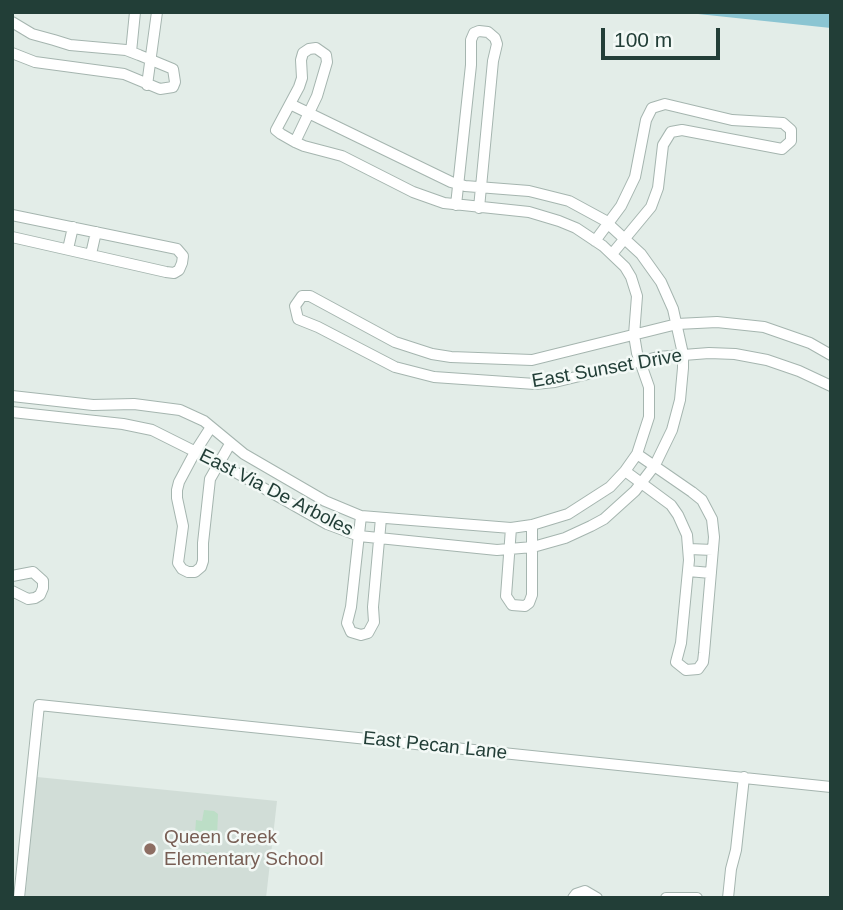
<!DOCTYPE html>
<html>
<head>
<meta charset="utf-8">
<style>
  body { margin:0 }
  #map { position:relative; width:843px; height:910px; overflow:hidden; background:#e3ede8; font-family:Arial,sans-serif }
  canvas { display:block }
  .frame { position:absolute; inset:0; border:14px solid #223e37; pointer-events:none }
  .scale { position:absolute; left:601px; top:28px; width:119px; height:32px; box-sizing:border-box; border:4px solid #223e37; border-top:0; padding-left:9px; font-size:21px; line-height:24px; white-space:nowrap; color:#223e37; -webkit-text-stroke:5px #f3f9f6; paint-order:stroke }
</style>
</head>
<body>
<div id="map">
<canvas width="843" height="910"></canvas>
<div class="frame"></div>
<div class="scale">100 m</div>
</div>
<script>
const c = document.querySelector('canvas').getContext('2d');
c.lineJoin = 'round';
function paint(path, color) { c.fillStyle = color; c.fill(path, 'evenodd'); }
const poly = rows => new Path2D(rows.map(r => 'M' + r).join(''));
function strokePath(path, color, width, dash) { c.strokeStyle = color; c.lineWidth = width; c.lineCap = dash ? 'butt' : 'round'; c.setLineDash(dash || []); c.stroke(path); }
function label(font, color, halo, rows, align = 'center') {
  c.font = font + ' Arial,sans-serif'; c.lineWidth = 5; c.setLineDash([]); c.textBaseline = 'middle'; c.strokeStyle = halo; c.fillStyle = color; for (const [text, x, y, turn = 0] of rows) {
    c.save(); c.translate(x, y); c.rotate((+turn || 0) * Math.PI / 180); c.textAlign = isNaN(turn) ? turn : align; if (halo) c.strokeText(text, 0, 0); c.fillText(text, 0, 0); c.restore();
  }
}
paint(poly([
  [37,777,277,801,266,898,25,898]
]), '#d1ddd7');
paint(poly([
  [204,810,214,811,218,814,217,836,195,834,196,820,202,821],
  [203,852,220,854,219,865,202,864]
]), '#bcdec6');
paint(poly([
  [679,12,831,12,831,28]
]), '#8bc5d2');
const street = poly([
  [12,22,32,34,54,40,70,45,126,50,139,55,173,69,175,82,173,87,160,89,124,74,35,62,12,53],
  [131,52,135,12],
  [147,85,157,12],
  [456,205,471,65,471,40,474,33,479,31,488,32,495,38,497,44,493,61,479,208],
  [12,215,177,249,183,256,182,263,179,270,174,273,166,272,12,237],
  [595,241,621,206,635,177,646,120,652,108,665,104,732,120,783,123,791,130,791,141,782,149,682,130,671,132,663,145,658,188,651,207,612,254],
  [68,249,73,227],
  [91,254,96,232],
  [831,355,810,343,764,327,717,322,677,324,532,360,451,357,432,354,395,342,310,296,302,296,295,306,298,319,318,327,395,367,434,377,535,384,555,382,658,357,709,353,735,354,767,360,799,371,831,386],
  [12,396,93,405,134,404,180,410,204,421,244,454,325,501,361,516,511,528,532,525,568,514,610,487,625,471,637,454,649,417,649,387,637,353,634,335,637,296,631,277,625,267,603,246,576,228,559,221,529,212,444,203,413,192,342,156,304,146,295,142,281,134,276,130,299,87,302,78,301,60,303,53,309,49,316,48,326,55,327,62,317,96,295,142],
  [12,412,123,424,152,430,228,468,327,524,359,536,497,550,533,547,565,538,591,526,604,519,635,491,655,465,672,430,680,400,683,368,683,354,673,309,661,282,641,254,604,220,569,201,529,191,465,186,451,182,290,104],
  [211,427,195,452,179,482,177,490,177,498,183,526,178,563,182,569,188,572,195,572,201,567,203,561,203,543,210,479,230,444],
  [625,471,671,505,678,515,687,535,689,560,681,643,676,662,686,670,698,669,703,662,704,653,714,537,712,519,702,500,692,492,637,454],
  [361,516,351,607,347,623,351,632,361,635,368,633,374,622,373,607,381,518],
  [511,528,506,596,512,605,525,606,529,603,532,595,532,525],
  [689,549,713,550],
  [688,571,711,573],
  [12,576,33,572,43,581,43,588,40,595,35,598,28,599,12,591],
  [19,898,39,705,831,787],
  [573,898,576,894,585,891,597,898],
  [666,898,697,898],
  [728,898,731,869,736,850,744,777]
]);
strokePath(street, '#a5b5af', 12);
strokePath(street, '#fff', 10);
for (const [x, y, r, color] of [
  [150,849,7,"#8d6e63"]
]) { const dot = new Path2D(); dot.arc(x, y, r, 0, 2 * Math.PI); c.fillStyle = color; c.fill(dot); strokePath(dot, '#f3f9f6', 2.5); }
label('19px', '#223e37', '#f3f9f6', [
  ["East Sunset Drive",607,369,-10],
  ["East Via De Arboles",276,493,27],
  ["East Pecan Lane",435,746,6]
]);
label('19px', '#785e54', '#f3f9f6', [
  ["Queen Creek",164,838],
  ["Elementary School",164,860]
], 'left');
</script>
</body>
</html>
